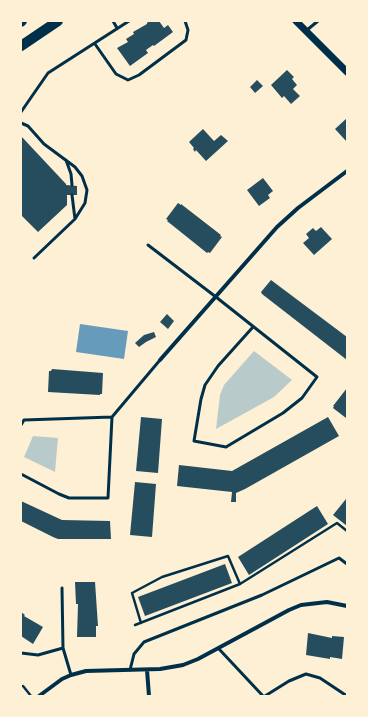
<!DOCTYPE html>
<html>
<head>
<meta charset="utf-8">
<style>
  body { margin:0 }
  #map { position:relative; width:368px; height:717px; overflow:hidden; background:#fdf0d5; font-family:"Sofia Sans Condensed",sans-serif }
  canvas { display:block }
  .frame { position:absolute; inset:0; border:22px solid #fdf0d5; pointer-events:none }
</style>
</head>
<body>
<div id="map">
<canvas width="368" height="717"></canvas>
<div class="frame"></div>
</div>
<script>
const c = document.querySelector('canvas').getContext('2d');
c.lineJoin = 'round';
function paint(path, color) { c.fillStyle = color; c.fill(path, 'evenodd'); }
const poly = rows => new Path2D(rows.map(r => 'M' + r).join(''));
function strokePath(path, color, width, dash) { c.strokeStyle = color; c.lineWidth = width; c.lineCap = dash ? 'butt' : 'round'; c.setLineDash(dash || []); c.stroke(path); }
paint(poly([
  [254,351,292,380,274,397,216,429,220,395,224,385],
  [33,436,58,438,55,472,24,457]
]), '#b9caca');
paint(poly([
  [80,324,128,331,124,359,76,352]
]), '#669bbc');
paint(poly([
  [149,21,159,21,164,28,168,25,173,32,154,46,153,45,146,50,148,53,130,66,117,48,128,42,126,39,134,34,133,32,147,24,147,23],
  [287,70,294,77,292,79,297,85,293,89,300,96,291,104,284,96,282,98,271,85],
  [257,80,263,86,255,93,250,87],
  [347,118,347,142,335,129],
  [203,129,214,141,221,135,228,141,206,161,196,150,195,152,193,149,194,148,189,142],
  [21,136,66,184,66,185,77,186,77,195,67,195,67,205,38,232,21,215],
  [263,178,273,191,268,195,270,198,259,206,247,190],
  [178,203,181,205,181,204,221,235,220,236,222,237,210,253,208,252,207,253,167,221,168,220,166,219],
  [321,227,332,239,314,255,303,243,309,238,306,234,313,228,316,231],
  [271,280,347,337,347,360,262,294,261,292],
  [167,314,174,321,168,329,160,322],
  [154,332,156,337,146,342,139,347,135,343,144,335],
  [52,369,103,373,102,394,100,394,100,395,48,392,49,371,51,371],
  [347,388,347,417,346,418,333,408,334,406,333,406],
  [141,417,162,419,158,473,136,471],
  [328,417,339,436,245,489,236,493,236,502,231,502,232,492,177,486,179,465,232,471],
  [135,482,156,484,152,537,130,535],
  [346,499,347,500,347,526,333,515],
  [21,501,62,520,110,521,111,539,58,539,53,537,21,521],
  [317,506,328,524,249,575,238,557],
  [225,564,232,583,145,616,138,597],
  [75,582,95,582,98,626,96,626,96,637,77,637,78,604,76,604],
  [21,612,25,615,24,616,43,627,33,644,21,636],
  [308,633,332,638,332,636,344,637,342,659,330,657,330,659,306,655]
]), '#264d5e');
strokePath(poly([
  [141,623,132,593,162,577,228,556,240,584],
  [135,625,240,584,337,523,347,531],
  [23,686,31,696]
]), '#003049', 2.5);
strokePath(poly([
  [113,21,117,28],
  [307,30,318,21],
  [95,44,116,74,128,80,139,75,186,40,188,30,185,21],
  [21,112,48,73,129,21],
  [21,123,28,126,44,144,75,167,82,176,87,190,85,203,75,219,34,258],
  [66,160,71,174,72,185],
  [72,195,75,219],
  [148,245,216,297,317,377,302,398,283,413,226,447,194,441,201,399,205,385,218,366,253,327],
  [21,425,24,420,112,417],
  [21,474,59,494,69,498,108,498,112,417,160,360],
  [62,588,63,648,71,675],
  [219,649,263,696],
  [21,653,38,655,63,648],
  [130,670,134,654,144,642,262,595,339,558,347,564],
  [265,696,289,681,306,674,320,678,347,696]
]), '#003049', 3);
strokePath(poly([
  [160,360,277,227,298,208,347,171],
  [147,670,149,696],
  [39,696,62,679,71,675,86,671,160,669,183,665,198,659,289,610,301,605,327,602,347,606]
]), '#003049', 4);
strokePath(poly([
  [296,21,347,72]
]), '#003049', 7);
strokePath(poly([
  [21,22,22,21],
  [21,46,58,21]
]), '#003049', 10);
</script>
</body>
</html>
